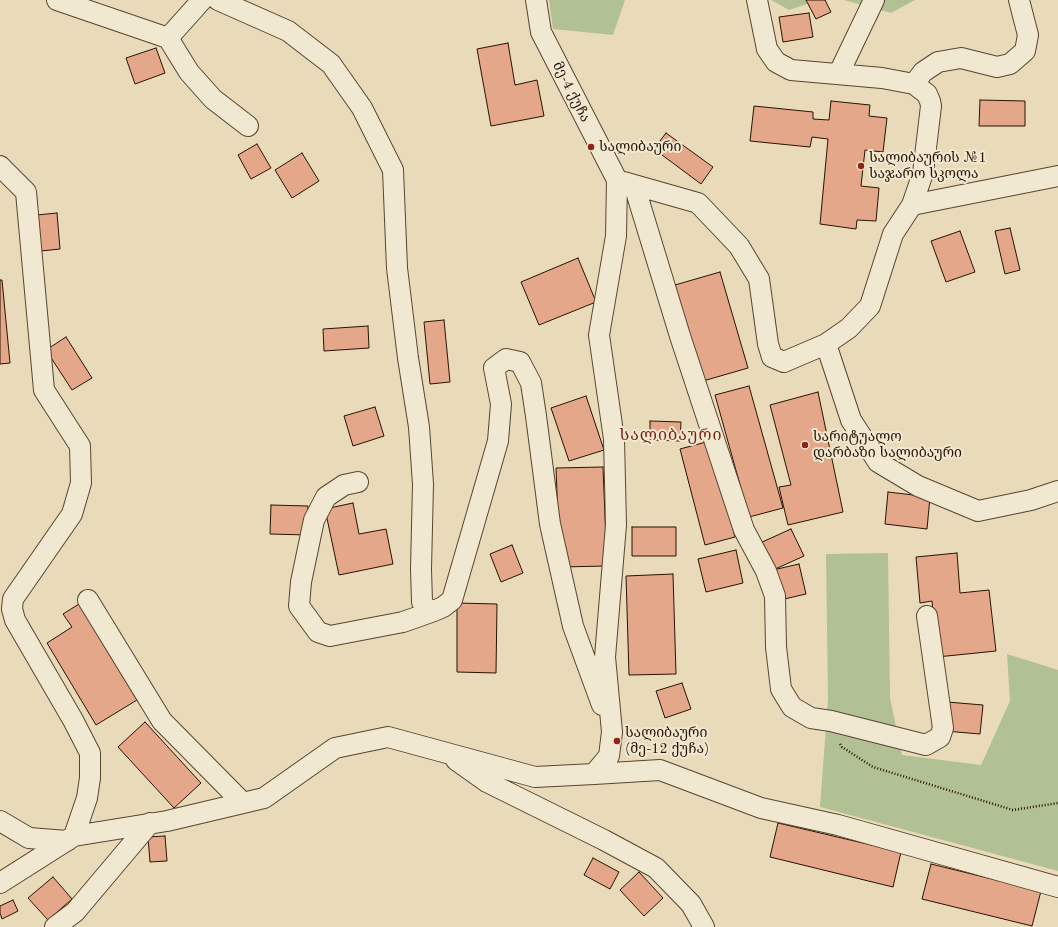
<!DOCTYPE html>
<html>
<head>
<meta charset="utf-8">
<style>
  body { margin:0 }
  canvas { display:block; background:#e9dbba }
</style>
</head>
<body>
<canvas width="1058" height="927"></canvas>
<script>
const c = document.querySelector('canvas').getContext('2d');
c.lineJoin = 'round';
function paint(path, color) { c.fillStyle = color; c.fill(path, 'evenodd'); }
const poly = rows => new Path2D(rows.map(r => 'M' + r).join(''));
function strokePath(path, color, width, dash) { c.strokeStyle = color; c.lineWidth = width; c.lineCap = dash ? 'butt' : 'round'; c.setLineDash(dash || []); c.stroke(path); }
function label(font, color, halo, rows, align = 'center') {
  c.font = font + ' "Old Standard TT","Noto Serif Georgian",serif'; c.lineWidth = 4; c.setLineDash([]); c.textBaseline = 'middle'; c.strokeStyle = halo; c.fillStyle = color; for (const [text, x, y, turn = 0] of rows) {
    c.save(); c.translate(x, y); c.rotate((+turn || 0) * Math.PI / 180); c.textAlign = isNaN(turn) ? turn : align; if (halo) c.strokeText(text, 0, 0); c.fillText(text, 0, 0); c.restore();
  }
}
paint(poly([
  [549,0,625,0,613,35,553,29],
  [771,0,819,0,789,10],
  [844,0,915,0,891,13],
  [888,553,890,698,902,755,981,765,1010,701,1007,654,1058,670,1058,871,820,807,828,699,826,554]
]), '#b2c193');
const building = poly([
  [806,0,825,0,831,12,816,19,806,0],
  [809,13,813,37,783,42,779,17,809,13],
  [508,43,515,85,537,80,544,116,491,126,477,49,508,43],
  [156,48,165,73,135,84,126,58,156,48],
  [980,100,1025,101,1025,126,979,126,980,100],
  [831,101,870,105,869,116,887,118,883,152,865,150,861,186,879,188,876,221,857,220,856,229,820,224,828,139,812,137,810,147,750,141,754,106,813,112,813,119,829,120,831,101],
  [666,133,713,167,701,184,654,149,666,133],
  [257,144,271,168,251,179,238,155,257,144],
  [302,153,319,181,292,198,275,170,302,153],
  [57,213,60,249,41,251,37,215,57,213],
  [1010,228,1020,270,1005,274,995,231,1010,228],
  [960,231,975,272,946,282,931,241,960,231],
  [578,258,596,302,539,325,521,282,578,258],
  [720,272,748,368,703,381,675,285,720,272],
  [0,280,2,280,10,363,0,364,0,280],
  [444,320,450,382,430,384,424,322,444,320],
  [368,326,369,348,324,351,323,329,368,326],
  [66,337,92,378,72,390,46,350,66,337],
  [749,386,783,508,749,517,715,395,749,386],
  [818,392,843,512,788,525,779,487,791,485,770,405,818,392],
  [586,396,604,450,569,461,551,408,586,396],
  [375,407,384,436,353,446,344,416,375,407],
  [650,421,681,422,680,441,650,440,650,421],
  [710,441,735,537,705,545,680,449,710,441],
  [603,467,607,566,560,567,556,468,603,467],
  [888,492,930,497,927,529,885,524,888,492],
  [353,503,359,534,386,529,393,564,339,575,325,509,353,503],
  [271,505,308,506,307,535,270,534,271,505],
  [632,527,676,527,676,556,632,556,632,527],
  [791,529,804,556,773,570,760,543,791,529],
  [512,545,523,573,501,582,490,554,512,545],
  [736,550,743,583,706,592,698,559,736,550],
  [957,553,960,593,989,590,996,651,937,657,932,601,920,603,916,557,957,553],
  [799,564,806,594,780,600,773,570,799,564],
  [673,574,676,674,629,675,626,576,673,574],
  [457,603,497,604,496,673,457,672,457,603],
  [79,604,137,700,96,725,47,643,72,627,63,614,79,604],
  [682,683,691,709,665,718,656,691,682,683],
  [947,702,983,705,980,734,945,731,947,702],
  [145,722,201,783,174,808,118,747,145,722],
  [778,823,901,852,893,887,770,857,778,823],
  [165,836,167,861,150,862,148,837,165,836],
  [593,858,619,872,610,889,584,875,593,858],
  [931,864,1041,891,1032,926,922,899,931,864],
  [639,872,663,898,644,916,620,890,639,872],
  [53,877,72,899,48,920,28,898,53,877],
  [13,900,18,911,2,919,0,913,0,906,13,900]
]);
paint(building, '#e4a789');
strokePath(building, '#281301', 1);
const minor = poly([
  [57,0,168,38],
  [202,0,168,38,189,72,213,99,248,126],
  [218,0,288,31,331,64,362,108,393,170,397,268,408,358,419,427,423,484,421,569,422,602,426,608,434,611,443,607,452,600,498,441,501,404,494,368,506,359,520,362,531,383,536,416,550,524,573,626,602,705],
  [839,73,874,0],
  [914,84,923,72,938,62,961,58,997,67,1010,64,1025,51,1028,35,1019,0],
  [0,166,26,192,44,390,80,446,81,483,72,514,13,599,12,609,15,620,73,720,90,753,90,778,87,798,74,836],
  [624,182,698,203,739,246,759,279,768,344,772,357,784,362,826,344,849,328,870,306,893,234,912,205,923,173,931,106,930,101,927,94,914,84,882,78,791,70,776,62,767,49,757,0],
  [634,185,680,336,744,530,766,571,775,596,776,647,781,689,792,707,811,718,831,721,926,745,940,737,943,728,927,616],
  [912,205,1058,176],
  [826,344,851,420,878,462,918,486,978,511,1031,500,1058,491],
  [358,482,344,485,326,497,314,520,301,582,299,606,318,632,330,636,403,622,434,611],
  [88,600,162,721,243,803],
  [456,760,487,782,604,840,656,868,691,904,704,927],
  [594,774,660,770,761,808,838,825,1058,887],
  [0,821,29,838,67,841],
  [0,883,74,836,167,821,264,798,335,748,388,737,535,777,594,774,609,756,612,732,605,657,616,525,614,439,599,335,616,236,617,180,541,32,536,0],
  [55,927,75,912,150,823]
]);
strokePath(minor, '#58452f', 22);
strokePath(poly([
  [840,744,842,747,873,767,1013,810,1058,803]
]), '#281301', 2.5, [1, 2]);
strokePath(minor, '#f1e8d2', 20);
for (const [x, y, r, color] of [
  [591,147,4,"#8f2418"],
  [861,166,4,"#8f2418"],
  [805,445,4,"#8f2418"],
  [617,741,4,"#8f2418"]
]) { const dot = new Path2D(); dot.arc(x, y, r, 0, 2 * Math.PI); c.fillStyle = color; c.fill(dot); strokePath(dot, '#f1e8d2', 1.5); }
label('14px', '#281301', '#f1e8d2', [
  ["მე-4 ქუჩა",571,92,63]
]);
label('14px', '#281301', '#f1e8d2', [
  ["სალიბაური",599,147],
  ["სალიბაურის №1",869,158],
  ["საჯარო სკოლა",869,174],
  ["სარიტუალო",813,437],
  ["დარბაზი სალიბაური",813,453],
  ["სალიბაური",625,733],
  ["(მე-12 ქუჩა)",625,749]
], 'left');
c.letterSpacing = '1px';
label('16px', '#7a1f14', '#f1e8d2', [
  ["სალიბაური",671,436]
]);
c.letterSpacing = '0px';
</script>
</body>
</html>
